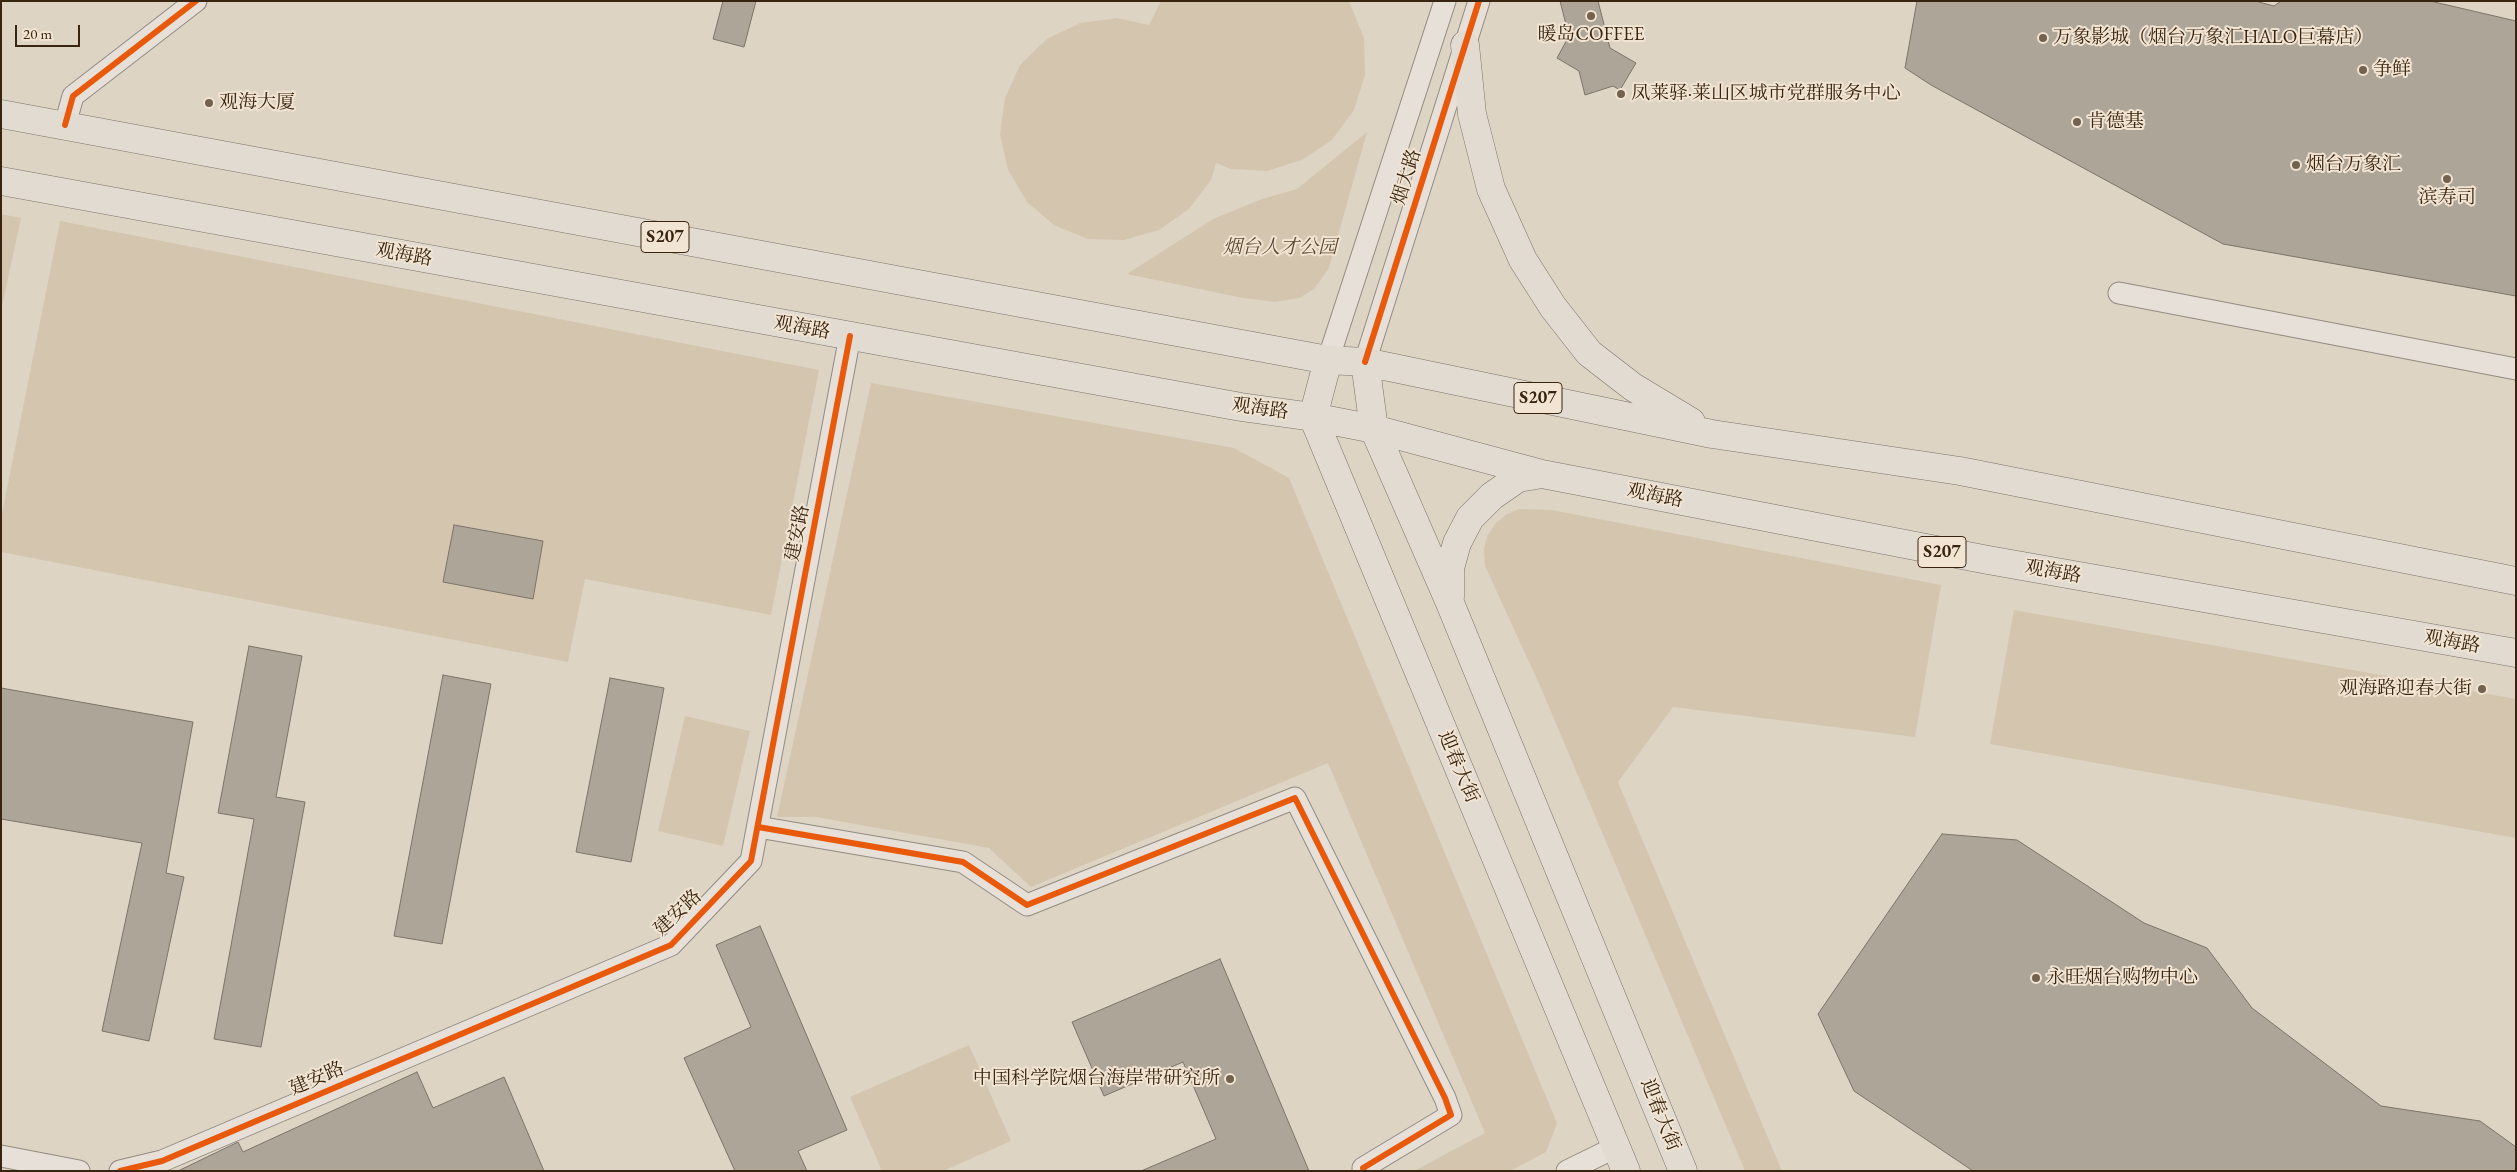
<!DOCTYPE html>
<html>
<head>
<meta charset="utf-8">
<style>
  body { margin:0 }
  #map { position:relative; width:2517px; height:1172px; overflow:hidden; background:#ded4c4; font-family:"EB Garamond",serif }
  canvas { display:block }
  .frame { position:absolute; inset:0; border:2px solid #38240f; pointer-events:none }
  .scale { position:absolute; left:15px; top:25px; width:65px; height:22px; box-sizing:border-box; border:2px solid #38240f; border-top:0; padding-left:6px; font-size:15px; line-height:18px; white-space:nowrap; color:#38240f; -webkit-text-stroke:4px #f1e4d2; paint-order:stroke }
</style>
</head>
<body>
<div id="map">
<canvas width="2517" height="1172"></canvas>
<div class="frame"></div>
<div class="scale">20 m</div>
</div>
<script>
const c = document.querySelector('canvas').getContext('2d');
c.lineJoin = 'round';
function paint(path, color) { c.fillStyle = color; c.fill(path, 'evenodd'); }
const poly = rows => new Path2D(rows.map(r => 'M' + r).join(''));
function strokePath(path, color, width, dash) { c.strokeStyle = color; c.lineWidth = width; c.lineCap = dash ? 'butt' : 'round'; c.setLineDash(dash || []); c.stroke(path); }
function label(font, color, halo, rows, align = 'center') {
  c.font = font + ' "EB Garamond","Noto Serif SC",serif'; c.lineWidth = 4; c.setLineDash([]); c.textBaseline = 'middle'; c.strokeStyle = halo; c.fillStyle = color; for (const [text, x, y, turn = 0] of rows) {
    c.save(); c.translate(x, y); c.rotate((+turn || 0) * Math.PI / 180); c.textAlign = isNaN(turn) ? turn : align; if (halo) c.strokeText(text, 0, 0); c.fillText(text, 0, 0); c.restore();
  }
}
paint(poly([
  [1161,1,1349,1,1364,38,1365,75,1354,110,1332,140,1302,160,1267,171,1231,169,1216,163,1211,180,1189,209,1159,230,1124,240,1088,239,1054,225,1027,202,1008,170,1000,134,1005,98,1020,65,1047,39,1080,23,1117,18,1149,25],
  [1367,132,1329,268,1314,289,1299,298,1275,302,1243,298,1127,274,1213,219,1262,199,1297,189],
  [1,214,21,218,1,311],
  [60,221,819,370,771,615,585,579,568,662,1,552,1,519],
  [871,383,1234,448,1289,478,1557,1123,1546,1152,1510,1171,1414,1171,1485,1133,1328,763,1031,887,989,848,816,817,777,817],
  [1519,509,1552,510,1941,585,1915,737,1673,707,1618,782,1782,1171,1745,1171,1541,688,1485,566,1484,549,1487,536,1496,523,1507,514],
  [2014,610,2516,699,2516,838,1990,744],
  [685,716,750,731,723,846,658,831],
  [969,1045,1011,1141,943,1171,882,1171,850,1097]
]), '#d4c5af');
const building = poly([
  [723,1,756,1,744,47,713,39,723,1],
  [1560,1,1598,1,1610,48,1636,63,1620,90,1613,86,1585,95,1579,71,1557,58,1569,36,1560,1],
  [1917,1,2255,1,2274,6,2281,1,2430,1,2516,21,2516,296,2223,244,1931,85,1905,68,1917,1],
  [454,525,543,541,533,599,443,582,454,525],
  [249,646,302,656,276,797,305,802,261,1047,214,1039,254,819,218,813,249,646],
  [443,675,491,684,442,944,394,936,443,675],
  [610,678,664,688,631,862,576,852,610,678],
  [1,688,193,722,166,873,184,877,149,1041,102,1031,142,843,1,819,1,688],
  [1942,834,2017,840,2144,923,2207,948,2252,1008,2381,1106,2480,1121,2516,1147,2516,1171,1973,1171,1854,1091,1818,1014,1942,834],
  [760,926,847,1130,798,1151,807,1171,735,1171,684,1058,751,1027,716,945,760,926],
  [1220,959,1309,1171,1141,1171,1216,1139,1183,1062,1104,1096,1072,1022,1220,959],
  [417,1072,433,1108,504,1077,544,1171,178,1171,238,1142,243,1152,417,1072]
]);
paint(building, '#aea599');
strokePath(building, '#7c7368', 1);
const minor = poly([
  [65,125,73,96,196,1],
  [2119,293,2516,369],
  [1328,360,1445,1],
  [1365,362,1479,1],
  [758,827,963,862,1027,905,1295,798,1445,1098,1451,1115,1363,1168,1364,1171],
  [1,1156,79,1171],
  [120,1171,162,1161,671,945,751,861,850,336],
  [1567,1171,1616,1147]
]);
const major = poly([
  [1465,45,1472,114,1491,189,1523,260,1553,307,1589,353,1633,387,1691,422],
  [1,114,1328,360,1365,362,1712,434,1960,471,2516,581],
  [1,181,1241,407,1313,417,1374,429,1542,474,1988,560,2516,653],
  [1328,360,1313,417,1626,1171],
  [1365,362,1374,429,1450,603,1683,1171],
  [1450,597,1450,568,1457,543,1470,518,1492,496,1518,478,1542,474]
]);
strokePath(minor, '#938b80', 23);
strokePath(major, '#7c7368', 29);
strokePath(minor, '#e6e0d8', 21);
strokePath(major, '#e1dbd2', 28);
strokePath(poly([
  [65,125,73,96,196,1],
  [1365,362,1479,1],
  [758,827,963,862,1027,905,1295,798,1445,1098,1451,1115,1363,1168,1364,1171],
  [120,1171,162,1161,671,945,751,861,850,336]
]), '#e8590c', 6);
for (const [x, y, r, color] of [
  [1591,16,5,"#72624e"],
  [2043,38,5,"#72624e"],
  [2363,70,5,"#72624e"],
  [1621,94,5,"#72624e"],
  [209,103,5,"#72624e"],
  [2077,122,5,"#72624e"],
  [2296,165,5,"#72624e"],
  [2447,179,5,"#72624e"],
  [2482,689,5,"#72624e"],
  [2036,978,5,"#72624e"],
  [1230,1079,5,"#72624e"]
]) { const dot = new Path2D(); dot.arc(x, y, r, 0, 2 * Math.PI); c.fillStyle = color; c.fill(dot); strokePath(dot, '#f1e4d2', 2); }
for (const [x, y, w] of [
  [665,237,48],
  [1538,398,48],
  [1942,552,48]
]) { const box = new Path2D(); box.roundRect(x - w / 2, y - 15.5, w, 31, 4); c.fillStyle = '#f1e4d2'; c.fill(box); strokePath(box, '#38240f', 1); }
label('bold 18px', '#38240f', null, [
  ["S207",665,237],
  ["S207",1538,398],
  ["S207",1942,552]
]);
label('19px', '#38240f', '#f1e4d2', [
  ["暖岛COFFEE",1591,35,"center"],
  ["万象影城（烟台万象汇HALO巨幕店）",2053,38],
  ["争鲜",2373,70],
  ["凤莱驿·莱山区城市党群服务中心",1631,94],
  ["观海大厦",219,103],
  ["肯德基",2087,122],
  ["烟台万象汇",2306,165],
  ["滨寿司",2447,198,"center"],
  ["观海路迎春大街",2472,689,"right"],
  ["永旺烟台购物中心",2046,978],
  ["中国科学院烟台海岸带研究所",1220,1079,"right"]
], 'left');
label('19px', '#38240f', '#f1e4d2', [
  ["烟大路",1407,177,-73],
  ["观海路",404,255,10],
  ["观海路",802,328,10],
  ["观海路",1260,409,8],
  ["观海路",1655,496,11],
  ["建安路",798,533,-79],
  ["观海路",2053,572,10],
  ["观海路",2452,642,10],
  ["迎春大街",1458,767,67],
  ["建安路",678,913,-43],
  ["建安路",317,1079,-23],
  ["迎春大街",1660,1115,68]
]);
label('italic 19px', '#5d4932', '#f1e4d2', [
  ["烟台人才公园",1280,248]
]);
</script>
</body>
</html>
